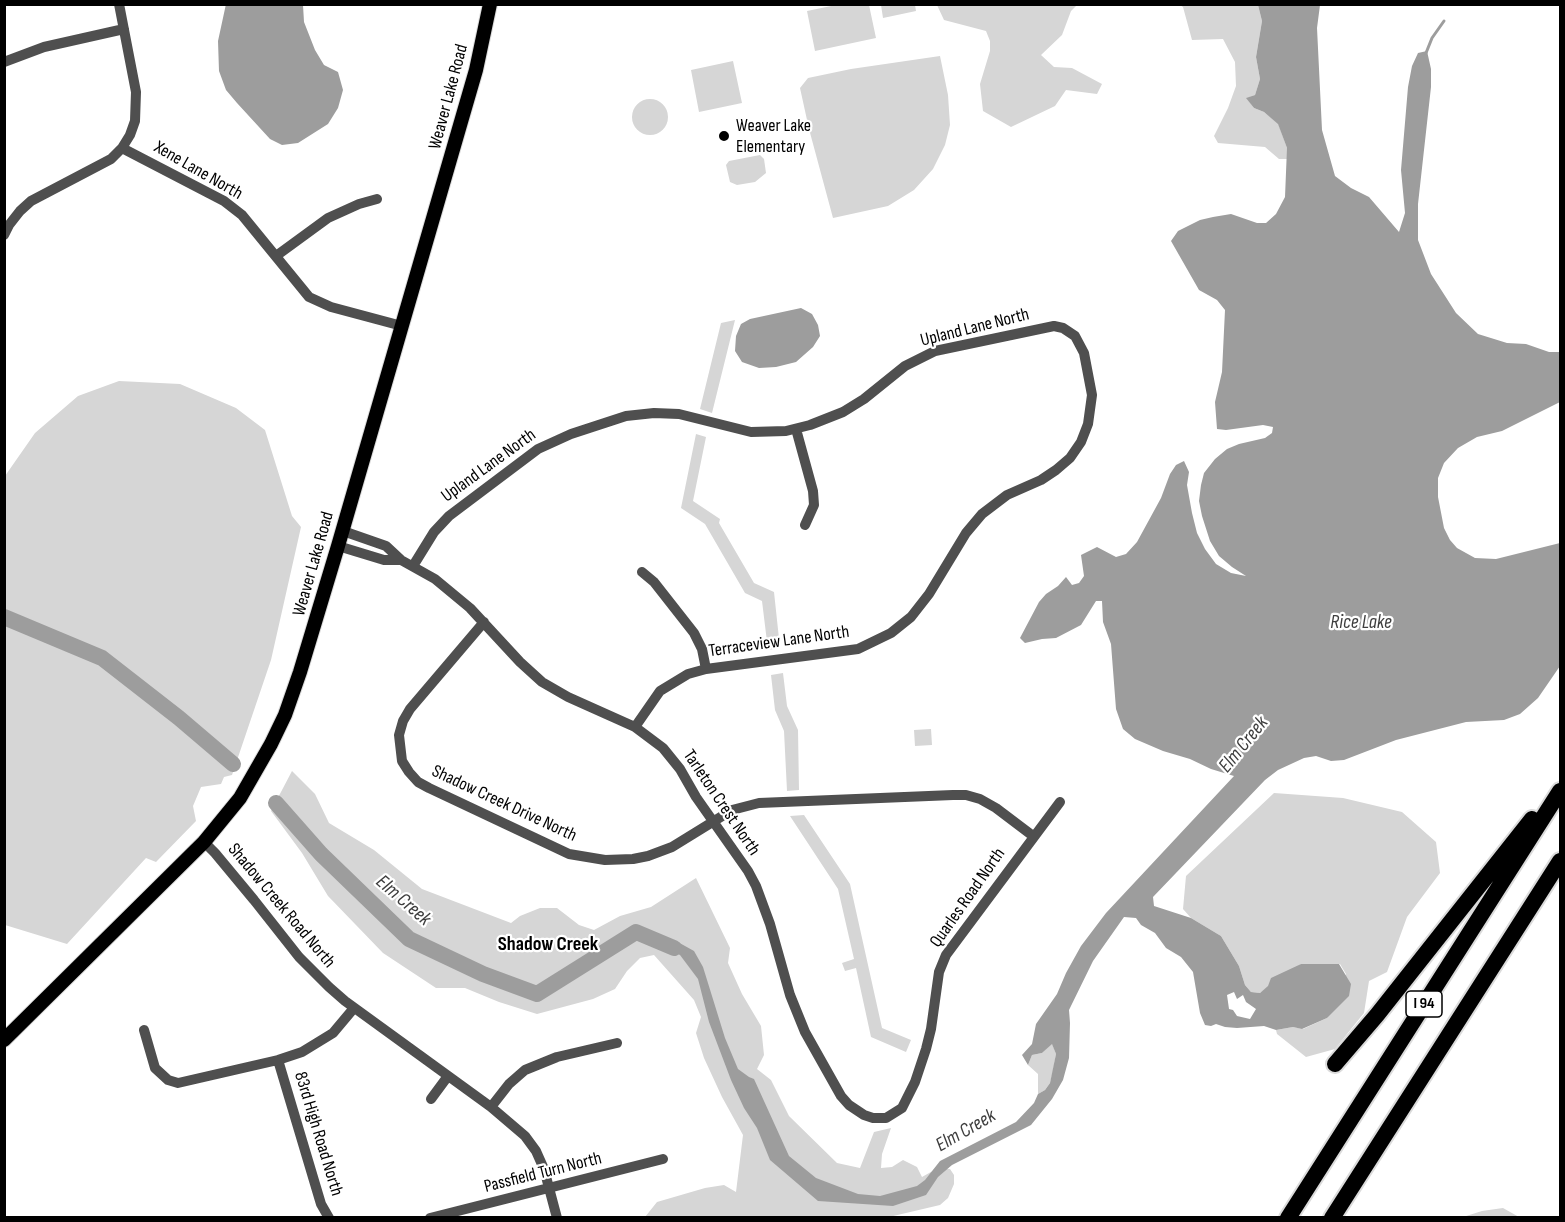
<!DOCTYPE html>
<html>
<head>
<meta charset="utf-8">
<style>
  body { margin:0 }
  #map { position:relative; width:1565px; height:1222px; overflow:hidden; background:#fff; font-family:"Sofia Sans Condensed",sans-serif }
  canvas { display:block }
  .frame { position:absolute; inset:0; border:6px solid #000; pointer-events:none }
</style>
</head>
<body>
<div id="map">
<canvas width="1565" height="1222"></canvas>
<div class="frame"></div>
</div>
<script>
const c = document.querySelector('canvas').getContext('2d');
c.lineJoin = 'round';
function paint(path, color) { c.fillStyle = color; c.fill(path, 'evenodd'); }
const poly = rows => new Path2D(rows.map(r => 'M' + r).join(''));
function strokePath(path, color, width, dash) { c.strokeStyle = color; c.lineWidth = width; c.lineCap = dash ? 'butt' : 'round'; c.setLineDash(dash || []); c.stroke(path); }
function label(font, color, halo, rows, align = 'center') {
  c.font = font + ' "Sofia Sans Condensed",sans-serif'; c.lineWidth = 4.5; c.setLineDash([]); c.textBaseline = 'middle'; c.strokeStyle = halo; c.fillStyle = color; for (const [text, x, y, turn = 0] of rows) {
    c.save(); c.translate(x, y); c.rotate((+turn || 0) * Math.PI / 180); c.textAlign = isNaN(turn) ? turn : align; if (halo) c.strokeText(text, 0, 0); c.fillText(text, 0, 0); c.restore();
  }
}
paint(poly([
  [836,5,869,5,876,38,815,51,807,11],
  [881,5,915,5,916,11,883,18],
  [937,5,1077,5,1071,11,1062,35,1041,55,1054,67,1072,68,1102,84,1097,94,1066,90,1055,106,1011,127,983,111,980,84,990,51,990,41,986,31,944,20],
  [1180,5,1258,5,1262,21,1256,57,1260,79,1255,95,1247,98,1254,108,1264,112,1278,123,1287,148,1287,159,1279,159,1265,147,1218,143,1214,136,1228,108,1236,86,1235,62,1223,39,1192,40,1183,7],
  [940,56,948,95,950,125,945,145,933,169,914,190,888,206,833,218,809,129,800,88,808,78,851,69],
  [733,61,742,103,699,112,691,70],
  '632 117a18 18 0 1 1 36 0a18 18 0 1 1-36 0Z',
  [760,155,764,159,766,173,755,182,737,185,730,182,726,165,729,161],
  [735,320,712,413,700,409,721,323],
  [119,381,180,384,236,408,265,430,292,516,301,527,271,660,232,775,224,777,221,784,201,787,193,806,196,821,156,862,146,858,67,944,5,925,5,476,35,433,78,396],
  [696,434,706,437,693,501,720,519,719,523,754,583,774,592,780,648,768,650,762,601,745,593,705,524,681,508],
  [783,673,787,706,798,730,799,790,787,791,784,731,775,710,771,675],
  [931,729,932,745,915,746,914,730],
  [292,771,315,794,329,823,374,850,422,889,511,923,520,916,540,908,557,908,579,925,594,930,620,916,651,907,696,878,730,948,728,963,742,994,761,1026,764,1055,757,1069,771,1080,789,1116,837,1163,860,1168,874,1132,891,1128,882,1154,881,1168,892,1167,903,1160,917,1167,922,1177,938,1168,950,1169,954,1175,954,1184,948,1198,940,1205,889,1217,645,1217,657,1202,705,1188,724,1185,736,1192,743,1135,722,1097,704,1058,696,1033,701,1017,694,1000,654,955,640,958,627,971,615,989,593,999,537,1014,499,1002,465,988,436,988,383,953,328,896,302,853,271,811],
  [1274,793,1343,798,1402,812,1436,842,1440,873,1407,917,1387,972,1369,981,1364,1013,1335,1049,1306,1057,1277,1034,1276,1030,1293,1027,1303,1029,1327,1018,1346,974,1340,964,1301,964,1260,993,1251,992,1245,985,1239,966,1221,936,1191,918,1183,909,1186,876],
  [804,815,850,884,882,1028,911,1040,906,1052,871,1037,856,968,845,971,842,963,854,959,838,889,790,816],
  [1052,1043,1056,1054,1053,1071,1050,1083,1045,1090,1038,1094,1038,1074,1028,1065,1032,1055,1042,1053],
  [1503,1208,1519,1217,1463,1217,1482,1211]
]), '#d6d6d6');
paint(poly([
  [226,4,303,5,304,22,315,50,324,65,338,72,343,90,338,108,328,124,298,143,282,145,270,139,237,103,226,90,219,71,218,41],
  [1258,5,1320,5,1317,28,1322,130,1335,176,1351,188,1369,197,1399,232,1405,213,1401,170,1408,87,1412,66,1418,53,1427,51,1431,69,1431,87,1418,204,1418,240,1431,274,1456,313,1478,334,1507,343,1526,344,1549,352,1560,352,1560,402,1502,431,1477,437,1458,448,1444,463,1438,478,1438,497,1444,528,1450,540,1457,548,1475,558,1496,559,1560,543,1560,666,1538,698,1520,714,1504,720,1466,722,1396,740,1344,760,1331,761,1316,756,1304,758,1278,770,1265,780,1153,897,1154,906,1191,918,1221,936,1239,966,1245,985,1251,992,1260,993,1268,986,1271,978,1301,964,1339,964,1351,984,1349,996,1327,1018,1302,1029,1293,1027,1276,1030,1264,1026,1237,1028,1225,1027,1216,1024,1211,1026,1205,1025,1200,1013,1193,972,1181,957,1166,948,1155,933,1141,925,1136,918,1124,917,1093,961,1069,1010,1070,1023,1069,1058,1063,1080,1052,1099,1031,1125,952,1165,938,1177,926,1195,893,1206,818,1201,770,1160,757,1128,744,1108,731,1080,709,1022,698,979,680,955,652,941,654,935,676,941,694,951,703,967,725,1038,738,1069,749,1077,754,1079,789,1156,816,1178,858,1194,880,1196,917,1186,925,1180,940,1161,1016,1122,1034,1103,1038,1094,1045,1090,1050,1083,1056,1054,1052,1044,1042,1053,1032,1055,1028,1065,1022,1055,1032,1044,1036,1024,1057,994,1066,973,1081,946,1106,913,1234,776,1211,769,1190,759,1163,751,1135,739,1123,729,1116,709,1111,644,1103,622,1102,601,1096,601,1081,625,1056,638,1042,639,1025,643,1020,638,1039,602,1046,594,1058,586,1066,577,1072,585,1079,583,1084,576,1081,555,1097,547,1116,557,1126,554,1137,542,1161,498,1170,474,1176,465,1184,461,1189,472,1187,485,1192,513,1197,533,1205,549,1216,564,1231,573,1246,576,1232,567,1219,556,1210,541,1202,516,1199,501,1201,485,1204,473,1215,459,1227,449,1239,444,1265,438,1272,433,1273,427,1263,425,1226,430,1217,429,1215,402,1222,372,1225,310,1217,300,1199,290,1171,241,1178,231,1200,220,1213,217,1231,214,1257,223,1266,223,1276,214,1285,197,1287,148,1278,124,1264,112,1254,108,1246,98,1255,95,1260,79,1256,57,1262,21],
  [1234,992,1237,999,1243,995,1246,1002,1256,1009,1250,1019,1237,1016,1233,1010,1229,1009,1227,995],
  [801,308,812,314,818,325,820,336,813,347,796,362,776,367,759,368,742,362,735,351,736,336,741,324,750,319]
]), '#9d9d9d');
strokePath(poly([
  [1426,53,1432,38,1444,21]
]), '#9d9d9d', 3);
strokePath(poly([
  [4,617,102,658,179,718,233,764],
  [276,803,321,854,409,939,483,974,537,994,636,932,674,948]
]), '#9d9d9d', 16);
const major = poly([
  [4,1040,204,842,240,798,271,744,285,715,300,672,338,546,476,70,490,4]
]);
const highway = poly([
  [1335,1064,1377,1015,1532,819],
  [1288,1218,1560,791],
  [1332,1218,1560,861]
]);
strokePath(major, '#dbdbdb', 16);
strokePath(highway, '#dbdbdb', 20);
strokePath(poly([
  [4,62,44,47,124,29],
  [122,148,224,201,242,215,309,297,331,307,402,326],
  [4,235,9,225,20,211,31,201,111,159,122,148,130,135,135,121,136,92,119,4],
  [276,256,328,218,359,204,377,199],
  [796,429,813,491,814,505,805,525],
  [343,531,386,546,401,560,435,579,470,608,520,662,542,682,568,697,635,727,663,748,680,769,696,797,748,871,756,886,770,924,790,995,805,1032,841,1096,849,1105,864,1115,873,1118,886,1118,902,1108,915,1082,926,1049,931,1029,939,972,946,955,1060,802],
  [338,546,384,560,401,560],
  [413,566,434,532,449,516,538,449,571,434,626,416,654,413,679,414,751,432,786,431,810,425,843,412,864,399,905,366,935,351,1054,326,1063,328,1075,336,1084,353,1092,395,1088,424,1081,442,1070,458,1056,470,1041,480,1007,495,982,514,966,533,929,594,911,617,891,633,858,649,706,669,688,674,660,691,635,727],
  [642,572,654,582,694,633,702,649,706,669],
  [484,622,410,709,403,721,399,735,402,761,409,772,418,782,429,788,569,854,605,860,633,859,648,856,672,847,732,810,759,803,953,795,966,795,980,799,996,808,1033,836],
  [204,842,215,853,254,900,299,957,329,987,345,1001,491,1107,525,1136,536,1151,544,1169,557,1218],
  [144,1030,155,1068,168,1080,178,1083,278,1060,302,1052,333,1033,354,1008],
  [278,1060,321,1204,329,1218],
  [431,1099,448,1076],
  [491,1107,509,1084,525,1070,557,1057,617,1043],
  [430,1218,663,1159]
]), '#4f4f4f', 10);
strokePath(major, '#000', 14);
strokePath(highway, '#000', 16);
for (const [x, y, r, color] of [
  [724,136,6,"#000"]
]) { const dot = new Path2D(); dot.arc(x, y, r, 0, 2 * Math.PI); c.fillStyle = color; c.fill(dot); strokePath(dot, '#fff', 2); }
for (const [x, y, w] of [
  [1424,1004,36]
]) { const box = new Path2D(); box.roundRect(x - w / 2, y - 13, w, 26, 4.5); c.fillStyle = '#fff'; c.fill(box); strokePath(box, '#000', 1.5); }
label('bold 16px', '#000', null, [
  ["I 94",1424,1004]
]);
label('18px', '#000', '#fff', [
  ["Weaver Lake Road",449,97,-75],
  ["Xene Lane North",198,171,30],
  ["Upland Lane North",975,328,-14],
  ["Upland Lane North",489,466,-36],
  ["Weaver Lake Road",314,564,-74],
  ["Terraceview Lane North",779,642,-8],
  ["Tarleton Crest North",721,803,56],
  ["Shadow Creek Drive North",504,804,25],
  ["Quarles Road North",968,898,-55],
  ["Shadow Creek Road North",281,906,50],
  ["83rd High Road North",318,1134,73],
  ["Passfield Turn North",543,1173,-14]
]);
label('18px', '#000', '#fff', [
  ["Weaver Lake",736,126],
  ["Elementary",736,147]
], 'left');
label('italic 20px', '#3e3e3e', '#fff', [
  ["Rice Lake",1361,623],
  ["Elm Creek",1244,745,-51],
  ["Elm Creek",403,901,41],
  ["Elm Creek",966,1131,-30]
]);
label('bold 20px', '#000', '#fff', [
  ["Shadow Creek",548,945]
]);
</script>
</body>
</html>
